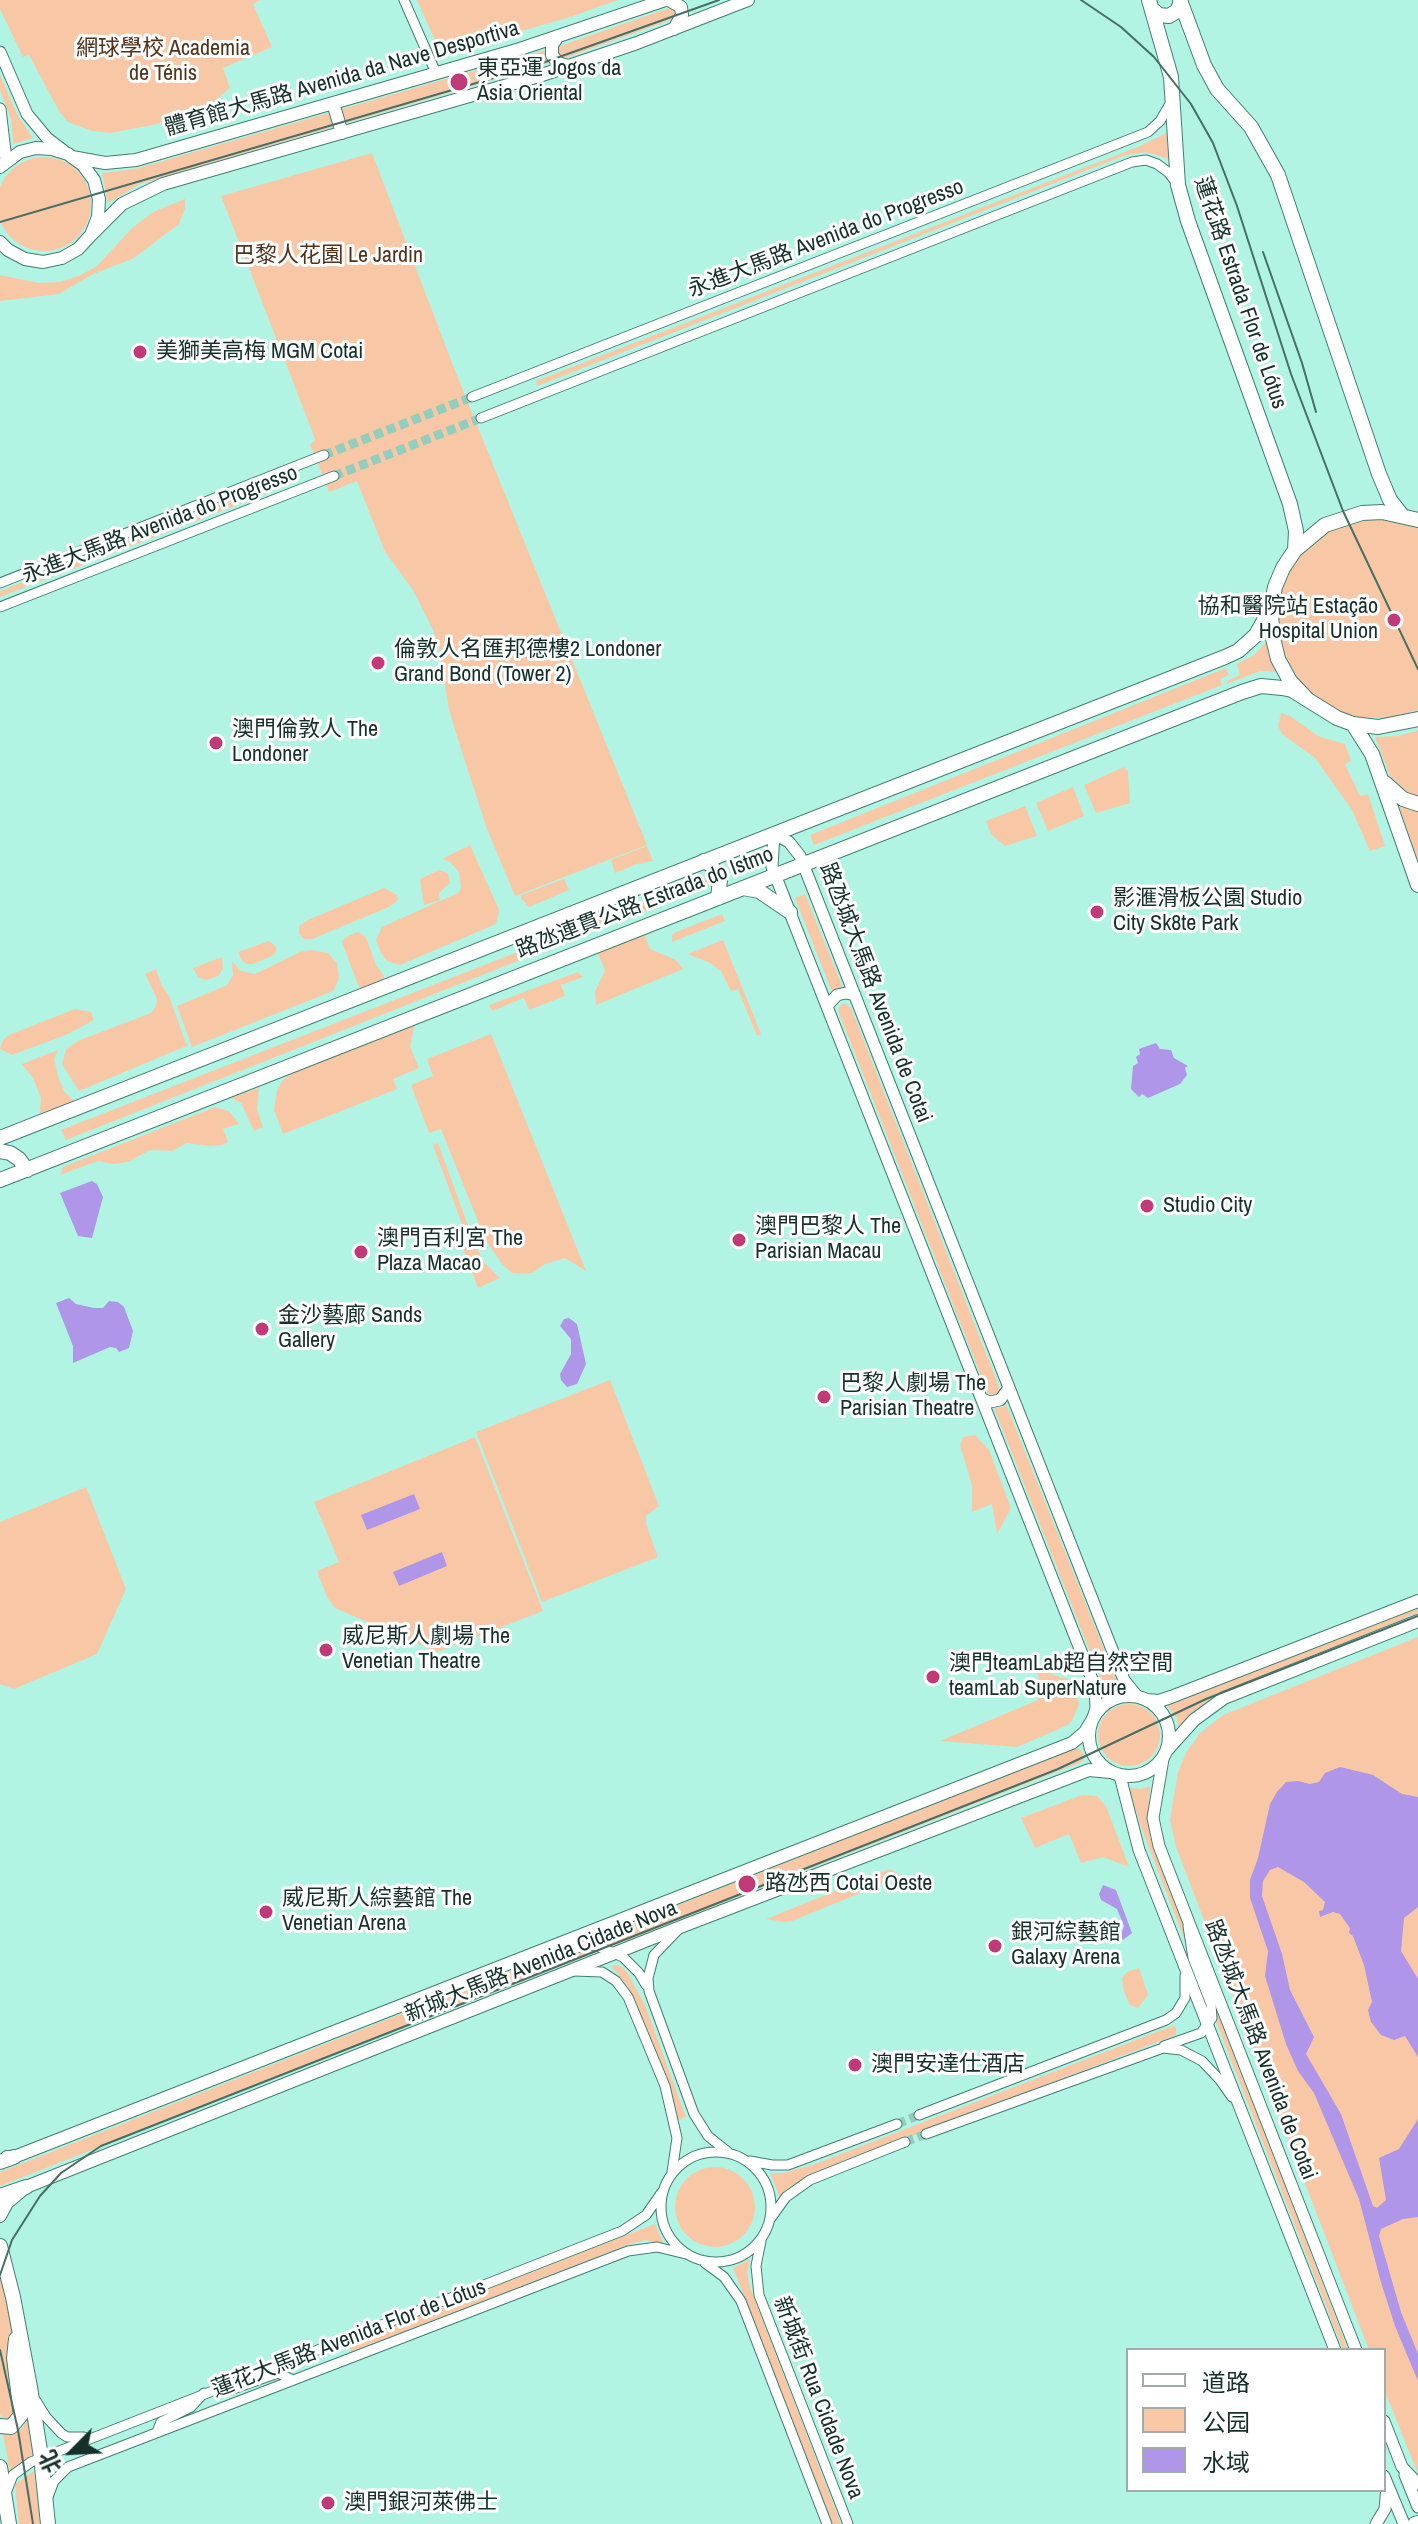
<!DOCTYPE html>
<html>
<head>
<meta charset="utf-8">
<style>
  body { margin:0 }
  #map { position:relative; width:1418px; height:2524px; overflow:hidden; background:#b2f4e3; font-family:"Archivo Narrow","Noto Sans SC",sans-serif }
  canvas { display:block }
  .legend { position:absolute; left:1126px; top:2348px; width:260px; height:144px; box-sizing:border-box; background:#fff; border:2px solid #a1acaa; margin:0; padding:10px 14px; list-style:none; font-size:24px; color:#15302a }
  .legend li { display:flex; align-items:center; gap:16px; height:40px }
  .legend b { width:40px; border:2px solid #a1acaa }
  .north { position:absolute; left:32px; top:2412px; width:80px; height:80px; -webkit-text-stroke:6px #fff; paint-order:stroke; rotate:246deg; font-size:22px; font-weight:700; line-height:32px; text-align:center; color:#15302a }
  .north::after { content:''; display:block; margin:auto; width:28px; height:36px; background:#15302a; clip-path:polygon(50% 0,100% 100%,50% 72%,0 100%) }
</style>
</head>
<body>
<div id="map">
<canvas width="1418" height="2524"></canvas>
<ul class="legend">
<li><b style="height:10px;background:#fff"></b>道路</li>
<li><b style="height:22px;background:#f8c8a6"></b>公园</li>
<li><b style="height:22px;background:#af96e8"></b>水域</li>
</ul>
<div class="north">北</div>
</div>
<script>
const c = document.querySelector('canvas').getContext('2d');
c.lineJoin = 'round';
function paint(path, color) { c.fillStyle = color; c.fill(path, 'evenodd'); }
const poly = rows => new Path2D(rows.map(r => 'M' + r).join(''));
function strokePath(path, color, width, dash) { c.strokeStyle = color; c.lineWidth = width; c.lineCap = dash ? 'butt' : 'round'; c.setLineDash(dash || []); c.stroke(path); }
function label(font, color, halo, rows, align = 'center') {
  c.font = font + ' "Archivo Narrow","Noto Sans SC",sans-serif'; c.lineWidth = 6; c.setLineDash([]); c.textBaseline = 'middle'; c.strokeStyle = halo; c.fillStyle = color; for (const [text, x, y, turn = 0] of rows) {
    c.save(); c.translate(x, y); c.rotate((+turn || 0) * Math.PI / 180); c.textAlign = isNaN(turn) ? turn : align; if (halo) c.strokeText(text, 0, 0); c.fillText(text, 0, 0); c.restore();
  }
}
paint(poly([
  [0,0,261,0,253,4,272,47,223,68,230,88,205,109,153,125,110,133,92,131,68,122,59,111,29,55,23,57,0,9],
  [417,0,618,0,567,18,441,54],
  [669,8,675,11,673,19,565,58,557,55,557,49,560,46],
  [546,50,545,58,550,63,140,184,108,203,102,173,135,169],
  [0,75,17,114,33,138,13,144,11,119,0,90],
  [1168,132,1169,159,1146,152,1126,155,537,386,536,381,1140,146],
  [372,153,454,368,647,845,515,896,487,829,462,752,449,710,440,651,433,630,413,590,385,552,357,481,329,492,310,444,315,440,312,431,221,196],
  '-3 204a47 47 0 1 1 94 0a47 47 0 1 1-94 0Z',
  [185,199,185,209,179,224,134,258,91,275,59,294,0,301,0,275,39,283,60,282,79,276,97,266,132,228,153,212],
  [265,487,268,493,0,597,0,591],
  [1374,518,1406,522,1418,527,1418,710,1390,718,1358,717,1342,713,1315,697,1303,686,1286,659,1277,627,1277,611,1285,579,1302,552,1327,531,1358,520],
  [1266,642,1278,672,1260,671,1227,684,1227,681,1240,675,1237,664,1254,655],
  [1226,668,1229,675,1220,679,1222,685,814,845,810,835],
  [1281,713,1290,716,1318,736,1345,744,1351,761,1345,764,1360,796,1368,794,1385,846,1370,851,1352,810,1315,758,1282,734,1278,726],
  [1418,730,1418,797,1402,791,1392,781,1375,737,1399,736],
  [1124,767,1128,771,1130,803,1096,813,1084,785],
  [1073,787,1084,816,1048,831,1036,803],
  [1398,803,1418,810,1418,861],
  [1025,806,1037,836,1005,846,991,834,986,821],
  [470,845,499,910,496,924,400,965,387,961,381,953,376,940,382,927,458,893,461,888,459,872,450,862,442,859],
  [647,846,653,861,637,864,615,873,611,860],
  [439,870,448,873,450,883,439,893,440,900,424,905,420,879],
  [710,877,712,884,66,1140,61,1130],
  [564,879,569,890,529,907,521,898,521,895],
  [384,888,397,895,398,900,389,907,312,939,304,939,299,934,299,926,308,920],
  [805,894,843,988,836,988,832,992,795,898],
  [722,914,725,921,672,942,672,935,676,932],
  [643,931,650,949,676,960,683,969,596,1005,595,992,605,970,597,952],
  [358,932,366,937,376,965,384,976,383,981,363,990,358,985,342,942,346,937],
  [723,940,761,1034,757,1036,738,989,731,991,721,971,710,963,688,954],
  [269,941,277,947,274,955,253,964,246,964,241,959,238,952],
  [312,950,328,953,337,963,339,979,333,991,192,1047,177,1006,227,985,233,975,232,961,241,971,255,974,300,952],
  [222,957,223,969,218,976,206,980,198,977,193,968],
  [156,969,161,984,169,996,186,1043,189,1045,79,1091,62,1064,66,1049,80,1040,151,1013,156,1006,157,999,145,974],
  [578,972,583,977,561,985,565,996,529,1010,524,998,492,1011,489,1005],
  [844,1003,851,1008,1000,1389,996,1395,988,1394,839,1013,838,1008],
  [75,1009,91,1012,94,1020,66,1035,12,1055,0,1049,3,1040,9,1035],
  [415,1023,410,1046,419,1068,393,1079,397,1089,283,1134,274,1110,277,1091,282,1081,292,1073],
  [491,1034,586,1271,565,1258,545,1264,532,1273,524,1274,512,1273,502,1264,485,1239,441,1129,429,1133,411,1085,433,1076,427,1059],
  [58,1050,54,1059,59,1079,64,1091,77,1104,39,1118,41,1098,33,1078,22,1064],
  [259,1088,257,1109,263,1127,254,1131,241,1103,231,1098],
  [215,1107,229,1111,239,1124,223,1129,228,1142,222,1145,210,1146,187,1143,172,1151,150,1150,128,1162,113,1164,98,1161,60,1175,63,1167],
  [438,1143,475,1245,485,1263,500,1278,478,1288,462,1246,469,1243,433,1145],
  [610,1380,659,1506,646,1516,646,1524,658,1557,542,1602,476,1432],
  [1006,1404,1120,1690,1107,1695,994,1408,1001,1408],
  [975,1435,989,1450,1010,1505,1010,1510,997,1534,992,1504,972,1512,972,1485,960,1445,963,1437],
  [475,1437,543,1611,437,1652,335,1608,327,1597,317,1571,339,1562,314,1502],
  [86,1487,126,1589,97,1654,14,1689,0,1684,0,1522],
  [1418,1606,1418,1613,1210,1699,1193,1712,1179,1729,1177,1719,1166,1704],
  [1418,1637,1418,2474,1384,2389,1384,2350,1369,2350,1176,1847,1170,1820,1178,1772,1186,1753,1200,1733,1223,1715],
  [1033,1661,1053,1675,1068,1679,1074,1685,1079,1704,1073,1719,1068,1725,1017,1747,940,1741,1038,1700,1034,1688,1041,1685],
  '1098 1735a31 31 0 1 1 62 0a31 31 0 1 1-62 0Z',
  [1074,1749,1080,1749,1083,1754,1084,1760,1079,1763,0,2186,0,2172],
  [1150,1786,1148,1815,1151,1836,1348,2350,1343,2350,1141,1827,1129,1788,1141,1789],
  [1082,1795,1097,1796,1106,1806,1129,1867,1103,1857,1081,1863,1069,1834,1035,1848,1021,1818],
  [890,1869,902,1876,792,1921,784,1922,766,1919],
  [613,1965,621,1966,627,1972,645,2005,686,2117,677,2121,636,2004,628,1987,612,1967],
  [1139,1968,1148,1995,1138,2008,1130,2005,1124,1992,1122,1978,1127,1972],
  [1172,2026,1176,2027,1176,2035,805,2177,787,2189,780,2198,770,2173,783,2173,815,2164],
  '675 2207a40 40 0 1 1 80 0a40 40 0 1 1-80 0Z',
  [655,2224,664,2244,645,2240,630,2244,351,2352,348,2343],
  [750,2259,747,2273,750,2287,841,2524,833,2524,733,2268],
  [0,2267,13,2328,10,2349,17,2414,9,2419,2,2417,0,2414],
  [28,2416,33,2454,10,2472,3,2434,13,2433,23,2428],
  [34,2471,40,2524,19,2524,15,2484]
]), '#f8c8a6');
paint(poly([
  [1156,1043,1160,1049,1171,1050,1174,1058,1188,1066,1185,1068,1187,1075,1180,1084,1148,1098,1142,1094,1139,1097,1131,1089,1133,1066,1138,1063,1136,1057,1140,1054,1139,1049],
  [92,1181,97,1184,103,1197,92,1238,78,1236,60,1193],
  [69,1298,76,1304,94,1308,103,1308,109,1301,118,1302,124,1307,133,1331,129,1348,119,1352,116,1348,110,1347,73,1363,73,1346,56,1303],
  [569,1318,577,1324,586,1364,577,1384,567,1387,561,1380,560,1374,571,1354,571,1339,560,1326,564,1319],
  [414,1494,420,1509,367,1530,361,1515],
  [442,1552,447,1566,399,1586,393,1572],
  [1340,1767,1373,1775,1402,1794,1418,1797,1418,1907,1404,1918,1401,1951,1418,1979,1418,2057,1405,2036,1394,2040,1381,2035,1371,2022,1368,2010,1372,2002,1364,1965,1353,1936,1349,1933,1350,1928,1340,1914,1333,1912,1320,1917,1319,1911,1323,1910,1325,1902,1304,1882,1278,1867,1270,1870,1263,1881,1262,1896,1282,1954,1290,1990,1314,2037,1306,2054,1341,2114,1373,2206,1377,2208,1386,2200,1379,2158,1399,2149,1418,2119,1418,2217,1403,2219,1381,2229,1379,2236,1401,2312,1418,2354,1418,2381,1395,2326,1380,2279,1359,2199,1314,2093,1298,2071,1286,2044,1265,1976,1268,1951,1250,1898,1250,1880,1258,1858,1270,1804,1277,1792,1286,1782,1298,1781,1310,1784,1319,1782,1325,1773],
  [1103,1885,1116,1890,1132,1933,1123,1940,1121,1935,1124,1926,1117,1909,1101,1900,1099,1894]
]), '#af96e8');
strokePath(poly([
  [324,455,472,397],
  [334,476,481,418],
  [897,2124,919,2115],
  [905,2142,926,2134]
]), '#93cdbe', 9, [9, 4.5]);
const minor = poly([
  [404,0,436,73],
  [472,397,1148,132,1160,121,1170,104],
  [481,418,1132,162,1146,160,1157,164,1168,172,1176,182],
  [0,583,324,455],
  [0,607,334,476],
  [677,1931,654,1955,648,1978,649,1991,694,2114,708,2136,728,2152],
  [514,1961,538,1964,582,1946,595,1945,623,1957,639,1973,646,1985],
  [574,1971,602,1972,616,1981,628,1997,665,2086,677,2138,672,2172],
  [1164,2046,1201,2033,1212,2018,1211,2004,1193,1958,1188,1926],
  [919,2115,1166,2020,1176,2013,1185,1998,1185,1976],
  [926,2134,1163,2048,1181,2050,1202,2061,1220,2080,1232,2097],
  '661 2207a55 55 0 1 1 110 0a55 55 0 1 1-110 0Z',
  [750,2161,772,2165,788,2165,897,2124],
  [771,2218,786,2197,810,2180,905,2142],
  [761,2241,756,2266,759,2295,848,2524],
  [705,2263,724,2277,741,2301,827,2524],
  [218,2389,230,2390,278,2373,293,2380],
  [36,2401,46,2417,61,2433,67,2437,84,2437],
  [157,2432,161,2422,191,2407,204,2393],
  [6,2493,13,2475,31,2462,622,2231,646,2215,662,2192],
  [48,2497,54,2481,68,2467,628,2251,657,2247,686,2254]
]);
const tertiary = poly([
  [0,52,27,114,47,138,64,151],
  [0,109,6,160],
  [827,1006,837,995,846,993,855,995],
  [982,1399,990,1402,1000,1400,1009,1388],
  [1093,1718,1096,1708,1095,1687,772,867,774,834,789,842,800,856,1124,1680,1137,1696],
  [1163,1759,1153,1818,1159,1846,1356,2350],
  [1120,1776,1139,1850,1335,2350],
  [1384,2421,1402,2467,1418,2484],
  [1405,2475,1418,2507],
  [1384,2476,1404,2524],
  [1376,2524,1385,2509,1387,2487]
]);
const secondary = poly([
  [669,0,681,7,682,15,674,29],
  [558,36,552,45,552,55,558,63,568,66],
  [333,103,342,133],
  [72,157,105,163,136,160,520,49,665,0],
  [0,167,20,152,36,148,52,149,68,154,83,165,94,180,99,199,98,217,91,235,78,249,62,258,43,262,25,259,8,250,0,242],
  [91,235,122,204,163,184,539,76,637,43,748,0],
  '1089 1736a40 40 0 1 1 80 0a40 40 0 1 1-80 0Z',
  [1147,1700,1159,1701,1171,1697,1418,1601],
  [1167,1750,1194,1720,1224,1698,1418,1621],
  [7,2157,14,2157,1072,1743,1085,1732,1091,1722],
  [0,2216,7,2203,26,2187,683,1926,1089,1770,1110,1772]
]);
const primary = poly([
  [1149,0,1171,77,1178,185,1188,221,1290,504,1296,531,1295,550],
  [1180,0,1204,65,1217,89,1251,127,1278,175,1379,474,1390,500,1401,514],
  [1152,9,1159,15,1169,16,1177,11,1181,2],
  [1418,520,1382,512,1362,513,1325,525,1295,550,1283,568,1275,587,1271,608,1272,634,1278,659,1290,681,1308,700,1337,718,1353,724,1378,727,1418,719],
  [1353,724,1372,754,1418,885],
  [1385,783,1403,799,1418,804],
  [704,861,711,865,720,880,718,898],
  [743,888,759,891,790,912],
  [0,1138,1225,657,1238,651,1256,635,1271,608],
  [0,1151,10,1153,19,1159,27,1170],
  [0,1180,1242,692,1261,686,1282,688,1292,690,1308,700],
  [0,2162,14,2157],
  [0,2196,26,2187],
  [0,2246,13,2297,30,2387,41,2457,48,2524],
  [0,2426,11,2427,21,2415,14,2358,16,2339],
  [0,2467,9,2524],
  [1415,2524,1418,2523]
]);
strokePath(minor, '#407f71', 11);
strokePath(tertiary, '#407f71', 13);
strokePath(secondary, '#407f71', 14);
strokePath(primary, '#407f71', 16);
strokePath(minor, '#fff', 9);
strokePath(tertiary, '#fff', 11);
strokePath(secondary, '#fff', 12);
strokePath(primary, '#fff', 14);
strokePath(poly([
  [1081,0,1121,27,1154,57,1191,104,1213,143,1237,206,1291,374,1343,511,1418,669],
  [0,222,531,67,719,0],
  [1263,252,1302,363,1316,412],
  [0,2275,12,2240,40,2196,61,2173,101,2146,1058,1769,1206,1699,1418,1616],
  [0,2350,18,2430,33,2524]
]), '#466e64', 2);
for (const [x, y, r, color] of [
  [459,82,10,"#c13976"],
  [140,352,8,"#c13976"],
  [1394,620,8,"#c13976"],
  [378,663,8,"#c13976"],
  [216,743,8,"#c13976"],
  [1097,912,8,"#c13976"],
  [1147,1206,8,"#c13976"],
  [739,1240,8,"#c13976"],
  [361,1252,8,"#c13976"],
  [262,1329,8,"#c13976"],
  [824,1397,8,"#c13976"],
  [326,1650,8,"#c13976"],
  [933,1677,8,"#c13976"],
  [747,1884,10,"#c13976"],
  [266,1912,8,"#c13976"],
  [995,1946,8,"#c13976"],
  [855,2065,8,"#c13976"],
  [328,2503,8,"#c13976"]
]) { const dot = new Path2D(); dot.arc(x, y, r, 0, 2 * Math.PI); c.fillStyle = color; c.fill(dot); strokePath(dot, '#fff', 3); }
label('22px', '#523219', '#fff', [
  ["網球學校 Academia",163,49],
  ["de Ténis",163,74],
  ["巴黎人花園 Le Jardin",328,256]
]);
label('22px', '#15302a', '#fff', [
  ["東亞運 Jogos da",477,69],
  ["Ásia Oriental",477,94],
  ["美獅美高梅 MGM Cotai",156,352],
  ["協和醫院站 Estação",1378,607,"right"],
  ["Hospital Union",1378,632,"right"],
  ["倫敦人名匯邦德樓2 Londoner",394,650],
  ["Grand Bond (Tower 2)",394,675],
  ["澳門倫敦人 The",232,730],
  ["Londoner",232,755],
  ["影滙滑板公園 Studio",1113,899],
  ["City Sk8te Park",1113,924],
  ["Studio City",1163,1206],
  ["澳門巴黎人 The",755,1227],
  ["Parisian Macau",755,1252],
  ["澳門百利宮 The",377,1239],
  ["Plaza Macao",377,1264],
  ["金沙藝廊 Sands",278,1316],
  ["Gallery",278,1341],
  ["巴黎人劇場 The",840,1384],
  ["Parisian Theatre",840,1409],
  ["威尼斯人劇場 The",342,1637],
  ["Venetian Theatre",342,1662],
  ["澳門teamLab超自然空間",949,1664],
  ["teamLab SuperNature",949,1689],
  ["路氹西 Cotai Oeste",765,1884],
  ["威尼斯人綜藝館 The",282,1899],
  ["Venetian Arena",282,1924],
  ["銀河綜藝館",1011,1933],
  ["Galaxy Arena",1011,1958],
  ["澳門安達仕酒店",871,2065],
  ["澳門銀河萊佛士",344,2503]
], 'left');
label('22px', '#15302a', '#fff', [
  ["體育館大馬路 Avenida da Nave Desportiva",342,79,-16],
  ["永進大馬路 Avenida do Progresso",826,239,-21],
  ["蓮花路 Estrada Flor de Lótus",1240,293,71],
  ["永進大馬路 Avenida do Progresso",160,525,-21],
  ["路氹連貫公路 Estrada do Istmo",645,903,-21],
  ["路氹城大馬路 Avenida de Cotai",875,993,69],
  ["新城大馬路 Avenida Cidade Nova",541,1962,-22],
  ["路氹城大馬路 Avenida de Cotai",1260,2050,69],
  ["蓮花大馬路 Avenida Flor de Lótus",349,2339,-21],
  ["新城街 Rua Cidade Nova",818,2398,69]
]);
</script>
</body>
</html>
